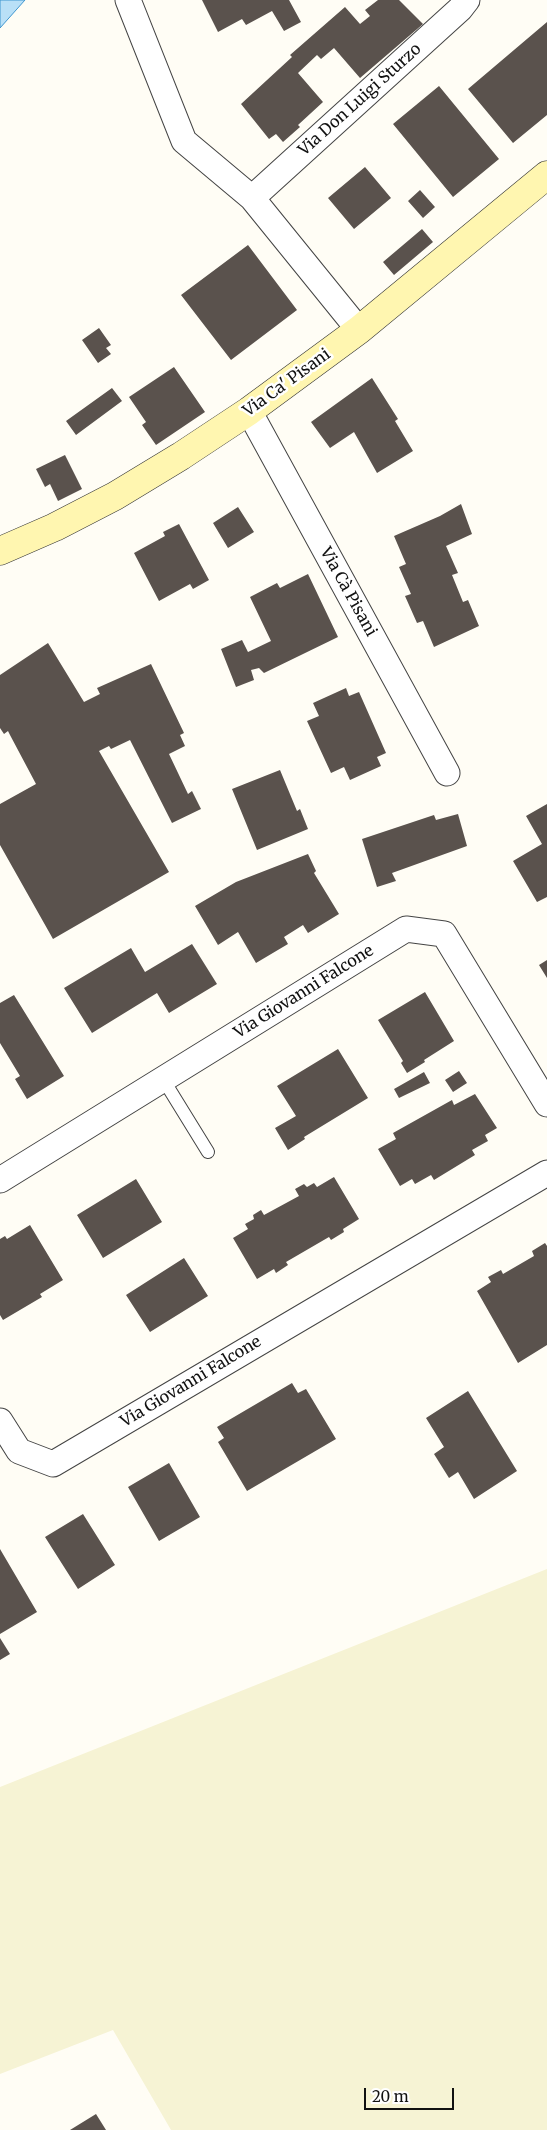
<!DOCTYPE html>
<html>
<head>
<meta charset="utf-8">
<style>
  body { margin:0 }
  #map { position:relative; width:547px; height:2130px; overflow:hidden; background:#fffdf5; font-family:Merriweather,serif }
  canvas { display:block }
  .scale { position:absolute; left:364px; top:2088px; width:90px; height:22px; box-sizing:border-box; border:2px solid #111; border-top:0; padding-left:6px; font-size:15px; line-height:18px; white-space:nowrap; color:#111; -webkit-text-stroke:4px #fff; paint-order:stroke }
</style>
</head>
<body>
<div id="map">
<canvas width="547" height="2130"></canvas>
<div class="scale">20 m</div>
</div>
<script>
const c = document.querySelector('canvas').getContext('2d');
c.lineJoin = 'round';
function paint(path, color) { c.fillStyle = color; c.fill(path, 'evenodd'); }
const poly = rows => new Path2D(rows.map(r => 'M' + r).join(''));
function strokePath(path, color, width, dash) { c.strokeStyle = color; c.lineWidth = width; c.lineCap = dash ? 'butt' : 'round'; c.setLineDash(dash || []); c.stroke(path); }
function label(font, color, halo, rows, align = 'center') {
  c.font = font + ' Merriweather,serif'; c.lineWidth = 5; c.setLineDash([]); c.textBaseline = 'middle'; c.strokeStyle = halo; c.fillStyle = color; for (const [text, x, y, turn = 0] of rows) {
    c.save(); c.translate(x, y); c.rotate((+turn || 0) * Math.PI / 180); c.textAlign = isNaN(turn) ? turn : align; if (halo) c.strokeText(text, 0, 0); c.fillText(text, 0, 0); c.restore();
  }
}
paint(poly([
  [547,1569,547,2130,171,2130,113,2030,0,2074,0,1787]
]), '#f6f3d4');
const water = poly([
  [0,0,25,0,0,28,0,0]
]);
paint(water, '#b9e0f7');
strokePath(water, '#3f96cf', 1);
paint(poly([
  [202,0,289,0,301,22,284,31,272,11,246,25,242,19,218,32],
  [378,0,399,0,423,24,360,78,334,48,321,59,317,55,298,73,323,102,298,125,300,127,283,142,276,134,269,139,241,104,292,57,290,55,345,7,360,24,370,16,365,10],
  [547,22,547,115,513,143,468,89],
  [439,86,499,159,453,197,393,124],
  [365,167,391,198,354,229,328,198],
  [420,190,435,207,423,218,408,201],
  [422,229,433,242,394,275,383,262],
  [248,245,297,310,231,360,181,295],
  [99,328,111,345,106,348,111,354,98,363,82,340],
  [174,367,205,412,156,445,142,425,146,422,129,397],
  [372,378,398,419,395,421,413,451,377,473,354,432,330,448,311,422],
  [112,388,122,401,76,435,66,421],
  [65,455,82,489,58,501,50,484,45,487,36,469],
  [461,504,472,534,446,546,458,573,452,575,463,602,468,600,479,626,434,647,423,621,417,623,405,596,411,594,399,567,406,564,394,536,440,516],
  [238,507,254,532,228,548,213,523],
  [179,524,209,580,193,589,190,584,159,601,134,553,165,536,163,532],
  [308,574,338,637,264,673,259,668,251,670,254,680,236,687,221,649,242,640,248,652,271,641,250,597,277,583,280,588],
  [48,643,84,702,100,694,97,688,151,664,184,733,180,735,185,746,169,754,188,794,192,791,201,809,172,823,130,740,111,749,109,746,99,751,169,872,53,939,0,845,0,804,36,784,10,735,8,731,4,734,0,728,0,675],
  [346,688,349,696,359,692,386,753,377,757,381,766,350,780,344,767,331,773,307,721,319,716,313,703],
  [280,770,297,811,300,809,308,829,257,850,232,789],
  [547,804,547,897,537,902,513,861,542,844,526,816],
  [458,814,467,846,392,873,396,881,377,887,362,839,434,815,436,820],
  [308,854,316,871,314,873,339,914,308,933,303,925,284,937,288,944,256,963,238,932,218,945,195,906,236,882],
  [192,944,217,984,169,1013,157,993,92,1033,64,988,131,948,145,972],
  [547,960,547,978,539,965],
  [425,992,454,1041,424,1060,425,1062,407,1073,401,1063,403,1061,378,1020],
  [14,995,64,1076,27,1099,15,1079,20,1076,0,1043,0,1003],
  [338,1049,368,1098,304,1137,305,1139,288,1150,275,1128,296,1116,277,1086],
  [459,1071,467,1083,453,1092,445,1080],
  [424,1072,430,1083,399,1098,394,1089],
  [475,1094,497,1128,485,1135,488,1141,472,1150,475,1155,434,1180,431,1175,415,1184,412,1179,400,1186,378,1149,396,1139,393,1133,452,1100,454,1105],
  [334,1177,359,1219,343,1229,344,1232,331,1240,329,1237,286,1262,288,1265,276,1273,274,1269,257,1279,233,1238,248,1229,245,1224,254,1219,253,1215,261,1210,264,1215,299,1196,295,1189,304,1184,307,1187,314,1183,317,1187],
  [136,1179,162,1222,103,1258,77,1215],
  [30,1225,63,1280,40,1294,42,1297,3,1320,0,1315,0,1239,5,1236,7,1239],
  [545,1243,547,1246,547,1345,518,1363,477,1291,491,1282,488,1277,501,1270,503,1274,534,1256,532,1251],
  [184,1258,208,1296,150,1332,126,1295],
  [292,1383,298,1393,306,1389,336,1439,247,1491,218,1442,224,1438,217,1427],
  [468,1391,517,1471,474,1499,458,1472,449,1478,434,1454,444,1447,426,1418],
  [169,1463,200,1517,159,1541,128,1487],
  [83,1514,115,1565,78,1589,45,1537],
  [0,1549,37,1612,0,1634],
  [0,1638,10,1654,0,1660],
  [96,2114,106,2130,70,2130]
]), '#5a524d');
const lane = poly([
  [163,1079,208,1152]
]);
const street = poly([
  [128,0,184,141,252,198,359,330],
  [252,198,460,9,467,0],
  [249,411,447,773],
  [0,1180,406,929,444,934,547,1104],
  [0,1421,19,1451,53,1464,547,1173]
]);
const secondary = poly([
  [0,551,55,527,115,496,181,456,249,411,359,330,547,175]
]);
strokePath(lane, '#444', 14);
strokePath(street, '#444', 27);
strokePath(secondary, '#333', 29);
strokePath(lane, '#fff', 12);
strokePath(street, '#fff', 25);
strokePath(secondary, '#fff6b0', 28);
label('16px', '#111', '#fff', [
  ["Via Don Luigi Sturzo",360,100,-42],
  ["Via Ca' Pisani",287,383,-36],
  ["Via Cà Pisani",348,592,61],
  ["Via Giovanni Falcone",304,992,-32],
  ["Via Giovanni Falcone",191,1382,-31]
]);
</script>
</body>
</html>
